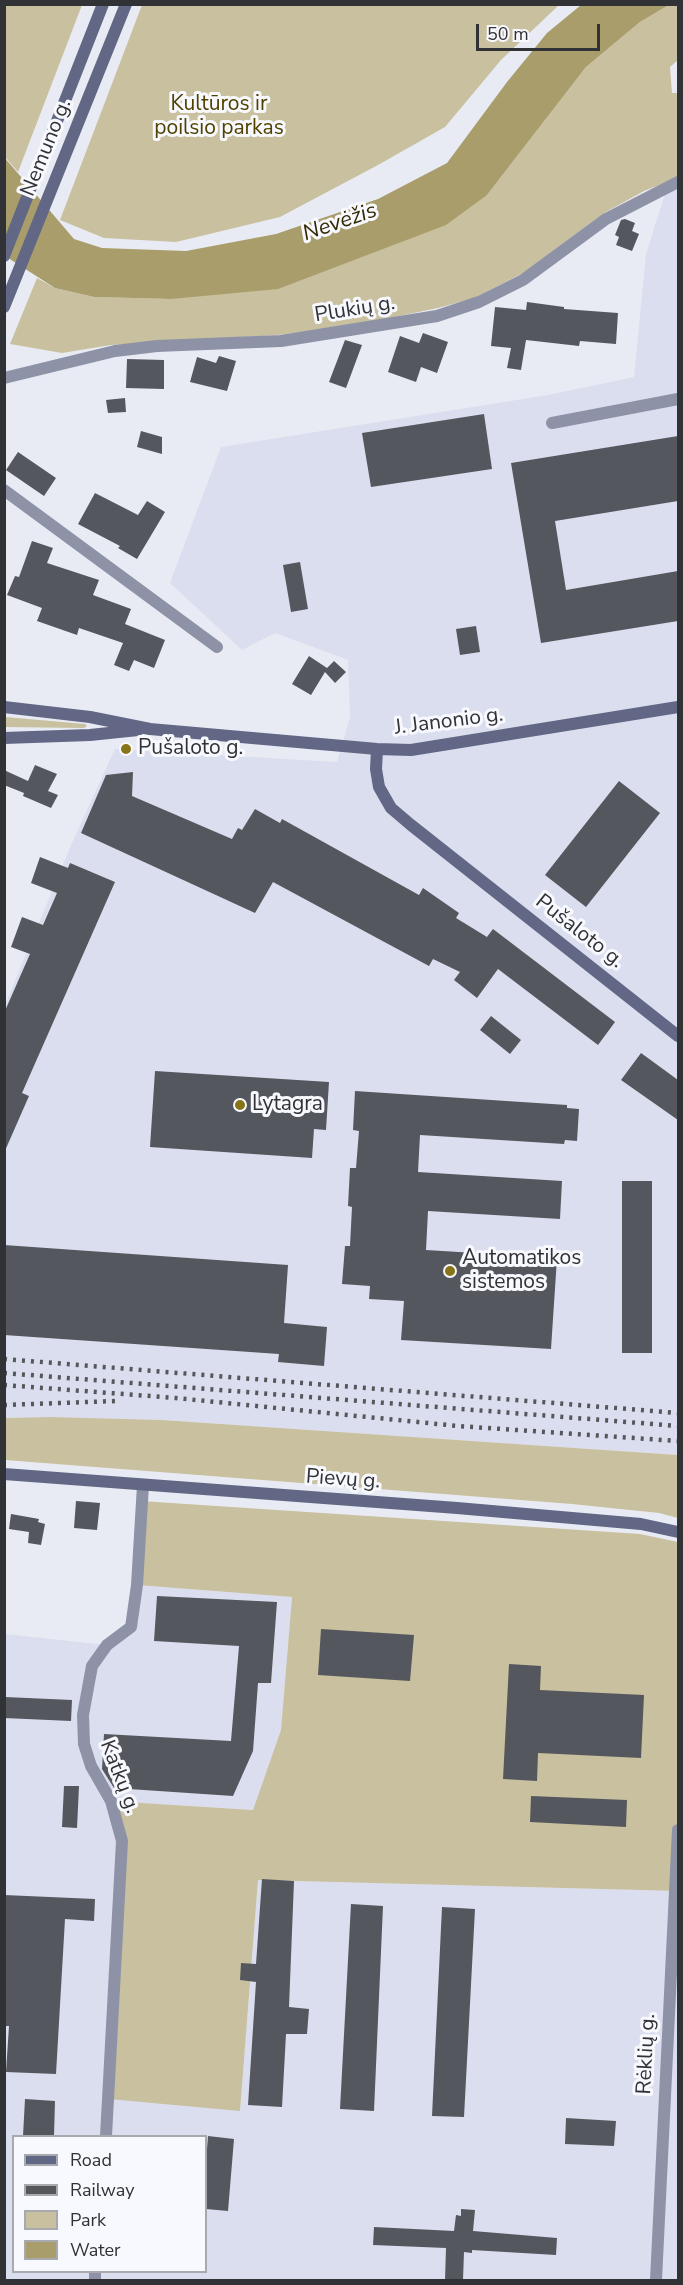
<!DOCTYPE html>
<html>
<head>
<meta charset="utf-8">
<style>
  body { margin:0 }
  #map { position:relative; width:683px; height:2285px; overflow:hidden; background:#e9ebf4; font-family:"Nunito Sans",sans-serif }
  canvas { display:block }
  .frame { position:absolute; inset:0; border:6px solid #313235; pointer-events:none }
  .legend { position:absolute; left:12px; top:2135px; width:195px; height:138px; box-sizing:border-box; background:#f8f9fe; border:2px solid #a8a9ae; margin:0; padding:8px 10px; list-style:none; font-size:18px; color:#313235 }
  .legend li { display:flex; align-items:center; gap:12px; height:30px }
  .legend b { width:30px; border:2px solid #a8a9ae }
  .scale { position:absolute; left:476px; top:24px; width:124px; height:27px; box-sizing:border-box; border:3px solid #313235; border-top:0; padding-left:8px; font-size:18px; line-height:21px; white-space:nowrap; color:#313235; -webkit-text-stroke:4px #f8f9fe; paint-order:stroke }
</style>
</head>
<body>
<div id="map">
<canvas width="683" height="2285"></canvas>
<div class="frame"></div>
<ul class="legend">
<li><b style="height:8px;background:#616784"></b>Road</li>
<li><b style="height:8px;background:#56575b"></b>Railway</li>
<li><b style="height:16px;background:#c8c09e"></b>Park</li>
<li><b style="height:16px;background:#a99e6b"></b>Water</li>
</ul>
<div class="scale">50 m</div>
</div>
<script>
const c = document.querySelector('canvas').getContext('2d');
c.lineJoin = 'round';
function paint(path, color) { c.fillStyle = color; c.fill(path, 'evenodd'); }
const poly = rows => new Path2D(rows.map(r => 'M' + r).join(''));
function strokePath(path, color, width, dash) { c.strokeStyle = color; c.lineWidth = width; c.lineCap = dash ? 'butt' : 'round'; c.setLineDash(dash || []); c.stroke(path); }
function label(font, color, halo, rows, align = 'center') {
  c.font = font + ' "Nunito Sans",sans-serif'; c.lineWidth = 6; c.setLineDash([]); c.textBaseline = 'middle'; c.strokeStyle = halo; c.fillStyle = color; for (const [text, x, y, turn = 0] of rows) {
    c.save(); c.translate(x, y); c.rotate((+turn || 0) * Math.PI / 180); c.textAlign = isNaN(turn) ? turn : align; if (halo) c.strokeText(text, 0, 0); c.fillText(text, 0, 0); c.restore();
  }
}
paint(poly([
  [678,178,678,1455,162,1420,50,1417,5,1418,5,1005,72,843,115,749,337,762,350,717,348,660,275,633,242,650,170,583,221,447,548,395,634,377,646,254,669,181],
  [137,1585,292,1597,281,1730,253,1810,111,1801,240,2111,258,1880,678,1891,678,2280,5,2280,5,1634,107,1645,131,1627],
  [14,2136,206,2136,206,2272,14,2272]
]), '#dbdeee');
paint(poly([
  [4,5,82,5,18,172,5,157],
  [142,5,142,4,559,5,501,60,445,127,378,165,280,217,176,242,104,238,60,220],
  [669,5,678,5,678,60,670,67,672,93,678,93,678,178,644,191,606,212,523,273,474,298,438,308,355,325,278,335,111,345,62,353,10,344,37,278,55,288,94,297,171,299,487,195,586,67,640,22],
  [5,717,85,724,87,726,84,728,5,727],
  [50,1417,162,1420,678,1455,678,1518,659,1513,572,1504,5,1460,5,1418],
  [141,1501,640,1534,678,1542,678,1891,258,1880,240,2111,109,2099,120,1864,111,1801,253,1810,281,1730,292,1597,137,1585]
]), '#c8c09e');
paint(poly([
  [581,5,669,5,640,22,586,67,487,195,446,225,278,289,171,299,94,297,55,288,5,256,4,157,74,239,102,248,186,251,276,234,378,199,447,163,507,82,547,33]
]), '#a99e6b');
paint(poly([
  [625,219,635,223,632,231,639,234,632,251,616,245,619,237,615,235,621,220],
  [527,302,564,307,564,309,618,313,616,344,580,341,579,346,526,340,521,370,507,368,511,348,491,346,495,307,526,310],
  [423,333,448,342,437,373,421,367,416,382,388,372,400,336,419,343],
  [345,340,362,345,346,388,329,382],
  [219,356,236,361,227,391,190,382,197,357,216,363],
  [127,359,164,360,164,389,126,388],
  [125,398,126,412,108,413,106,400],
  [484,414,492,469,371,487,362,433],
  [141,431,162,437,162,454,137,447],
  [678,436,678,501,555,521,566,590,678,571,678,621,541,643,511,463],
  [18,452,56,478,44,496,6,470],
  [95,493,138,515,147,501,165,512,137,559,118,548,120,546,78,524],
  [32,541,53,548,47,563,99,580,93,595,131,609,125,624,165,640,154,668,134,660,129,671,114,665,123,643,79,628,77,635,37,621,42,608,7,595,15,576,19,577],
  [300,562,308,609,291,612,283,565],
  [476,626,480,652,460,655,456,629],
  [309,656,327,668,334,661,346,672,335,683,325,672,311,695,292,684],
  [35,765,57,774,48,791,58,795,51,808,23,796,24,793,4,785,4,770,28,781],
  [133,772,132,796,232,839,238,828,242,830,255,809,280,823,282,819,419,895,423,888,459,913,456,918,487,937,493,929,615,1022,598,1045,498,969,477,998,454,980,460,972,433,959,429,966,273,882,255,913,81,833,106,775],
  [619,781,660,813,586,907,545,875],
  [40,857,68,868,70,863,115,882,22,1093,29,1096,4,1153,4,1013,30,954,11,947,22,917,43,925,57,893,31,883],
  [491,1016,521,1040,510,1054,480,1030],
  [641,1053,678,1080,678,1120,621,1080],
  [155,1071,329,1082,326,1130,314,1129,312,1158,150,1147],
  [355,1091,567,1105,567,1108,579,1109,577,1141,565,1140,564,1144,420,1135,418,1172,562,1181,560,1219,428,1211,426,1250,557,1258,551,1349,401,1340,404,1301,369,1299,370,1286,342,1284,345,1246,350,1246,352,1207,348,1206,350,1168,356,1168,359,1131,353,1130],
  [622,1181,652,1181,652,1353,622,1353],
  [4,1245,288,1265,284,1323,327,1327,324,1366,278,1362,279,1354,4,1335],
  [76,1501,100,1503,97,1530,74,1528],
  [11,1514,39,1519,38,1522,45,1524,41,1545,28,1543,29,1532,9,1529],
  [157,1596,277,1602,271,1683,258,1683,253,1751,233,1796,114,1788,102,1769,104,1734,231,1741,239,1646,154,1641],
  [321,1629,414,1635,410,1681,318,1675],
  [509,1664,541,1666,540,1690,644,1695,641,1758,538,1753,537,1781,503,1779],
  [5,1697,72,1700,71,1721,4,1718],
  [64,1786,79,1786,77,1828,62,1827],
  [531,1796,627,1800,626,1827,530,1822],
  [262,1879,294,1881,289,2007,309,2009,307,2034,286,2034,282,2107,248,2105,256,1982,240,1980,241,1963,256,1964],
  [4,1895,95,1899,94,1921,65,1919,56,2074,6,2072,9,2026,4,2026],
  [351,1904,383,1906,374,2111,340,2109],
  [442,1907,475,1909,464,2117,432,2116],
  [25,2099,55,2101,54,2136,23,2136],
  [566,2118,616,2121,614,2146,565,2144],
  [208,2136,234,2139,228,2211,206,2209,206,2162],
  [461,2209,475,2210,473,2231,557,2238,556,2255,472,2250,472,2253,464,2252,463,2280,445,2280,446,2248,373,2245,374,2227,454,2231,456,2215,461,2216]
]), '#55575e');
strokePath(poly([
  [4,378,115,351,157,346,281,341,437,316,479,302,523,280,606,219,678,182],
  [552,423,678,399],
  [4,490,217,647],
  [106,2136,122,1841,111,1801,91,1766,84,1744,83,1715,92,1666,107,1645,131,1627,137,1585,143,1485],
  [95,2280,95,2272],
  [656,2280,678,1830]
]), '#8d92a7', 12);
strokePath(poly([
  [4,256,103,4],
  [4,307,126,4],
  [4,707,90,717,150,729,377,749,411,750,678,707],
  [4,738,90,735,138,730],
  [377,749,376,769,379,787,391,808,411,825,678,1036],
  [4,1474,457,1508,641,1524,678,1532]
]), '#616784', 12);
strokePath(poly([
  [4,1359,678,1413],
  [4,1373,678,1426],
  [4,1385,176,1398,458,1426,678,1441],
  [4,1405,116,1401]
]), '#56575b', 4.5, [3, 6]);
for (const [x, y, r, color] of [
  [126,749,6,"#867416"],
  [240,1105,6,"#867416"],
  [450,1271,6,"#867416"]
]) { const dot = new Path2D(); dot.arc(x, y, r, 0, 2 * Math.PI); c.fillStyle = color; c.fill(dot); strokePath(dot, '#f8f9fe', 2); }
label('21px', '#4f4200', '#f8f9fe', [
  ["Kultūros ir",219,105],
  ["poilsio parkas",219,129]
]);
label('21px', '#313235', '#f8f9fe', [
  ["Nemuno g.",47,148,-68],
  ["Plukių g.",355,310,-9],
  ["J. Janonio g.",449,722,-7],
  ["Pušaloto g.",579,932,38],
  ["Pievų g.",343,1480,4],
  ["Katkų g.",119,1777,69],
  ["Rėklių g.",647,2054,-87]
]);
label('21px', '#313235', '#f8f9fe', [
  ["Pušaloto g.",138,749],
  ["Lytagra",252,1105],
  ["Automatikos",462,1259],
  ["sistemos",462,1283]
], 'left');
label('italic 22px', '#322900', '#f8f9fe', [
  ["Nevėžis",340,223,-19]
]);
</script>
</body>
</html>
